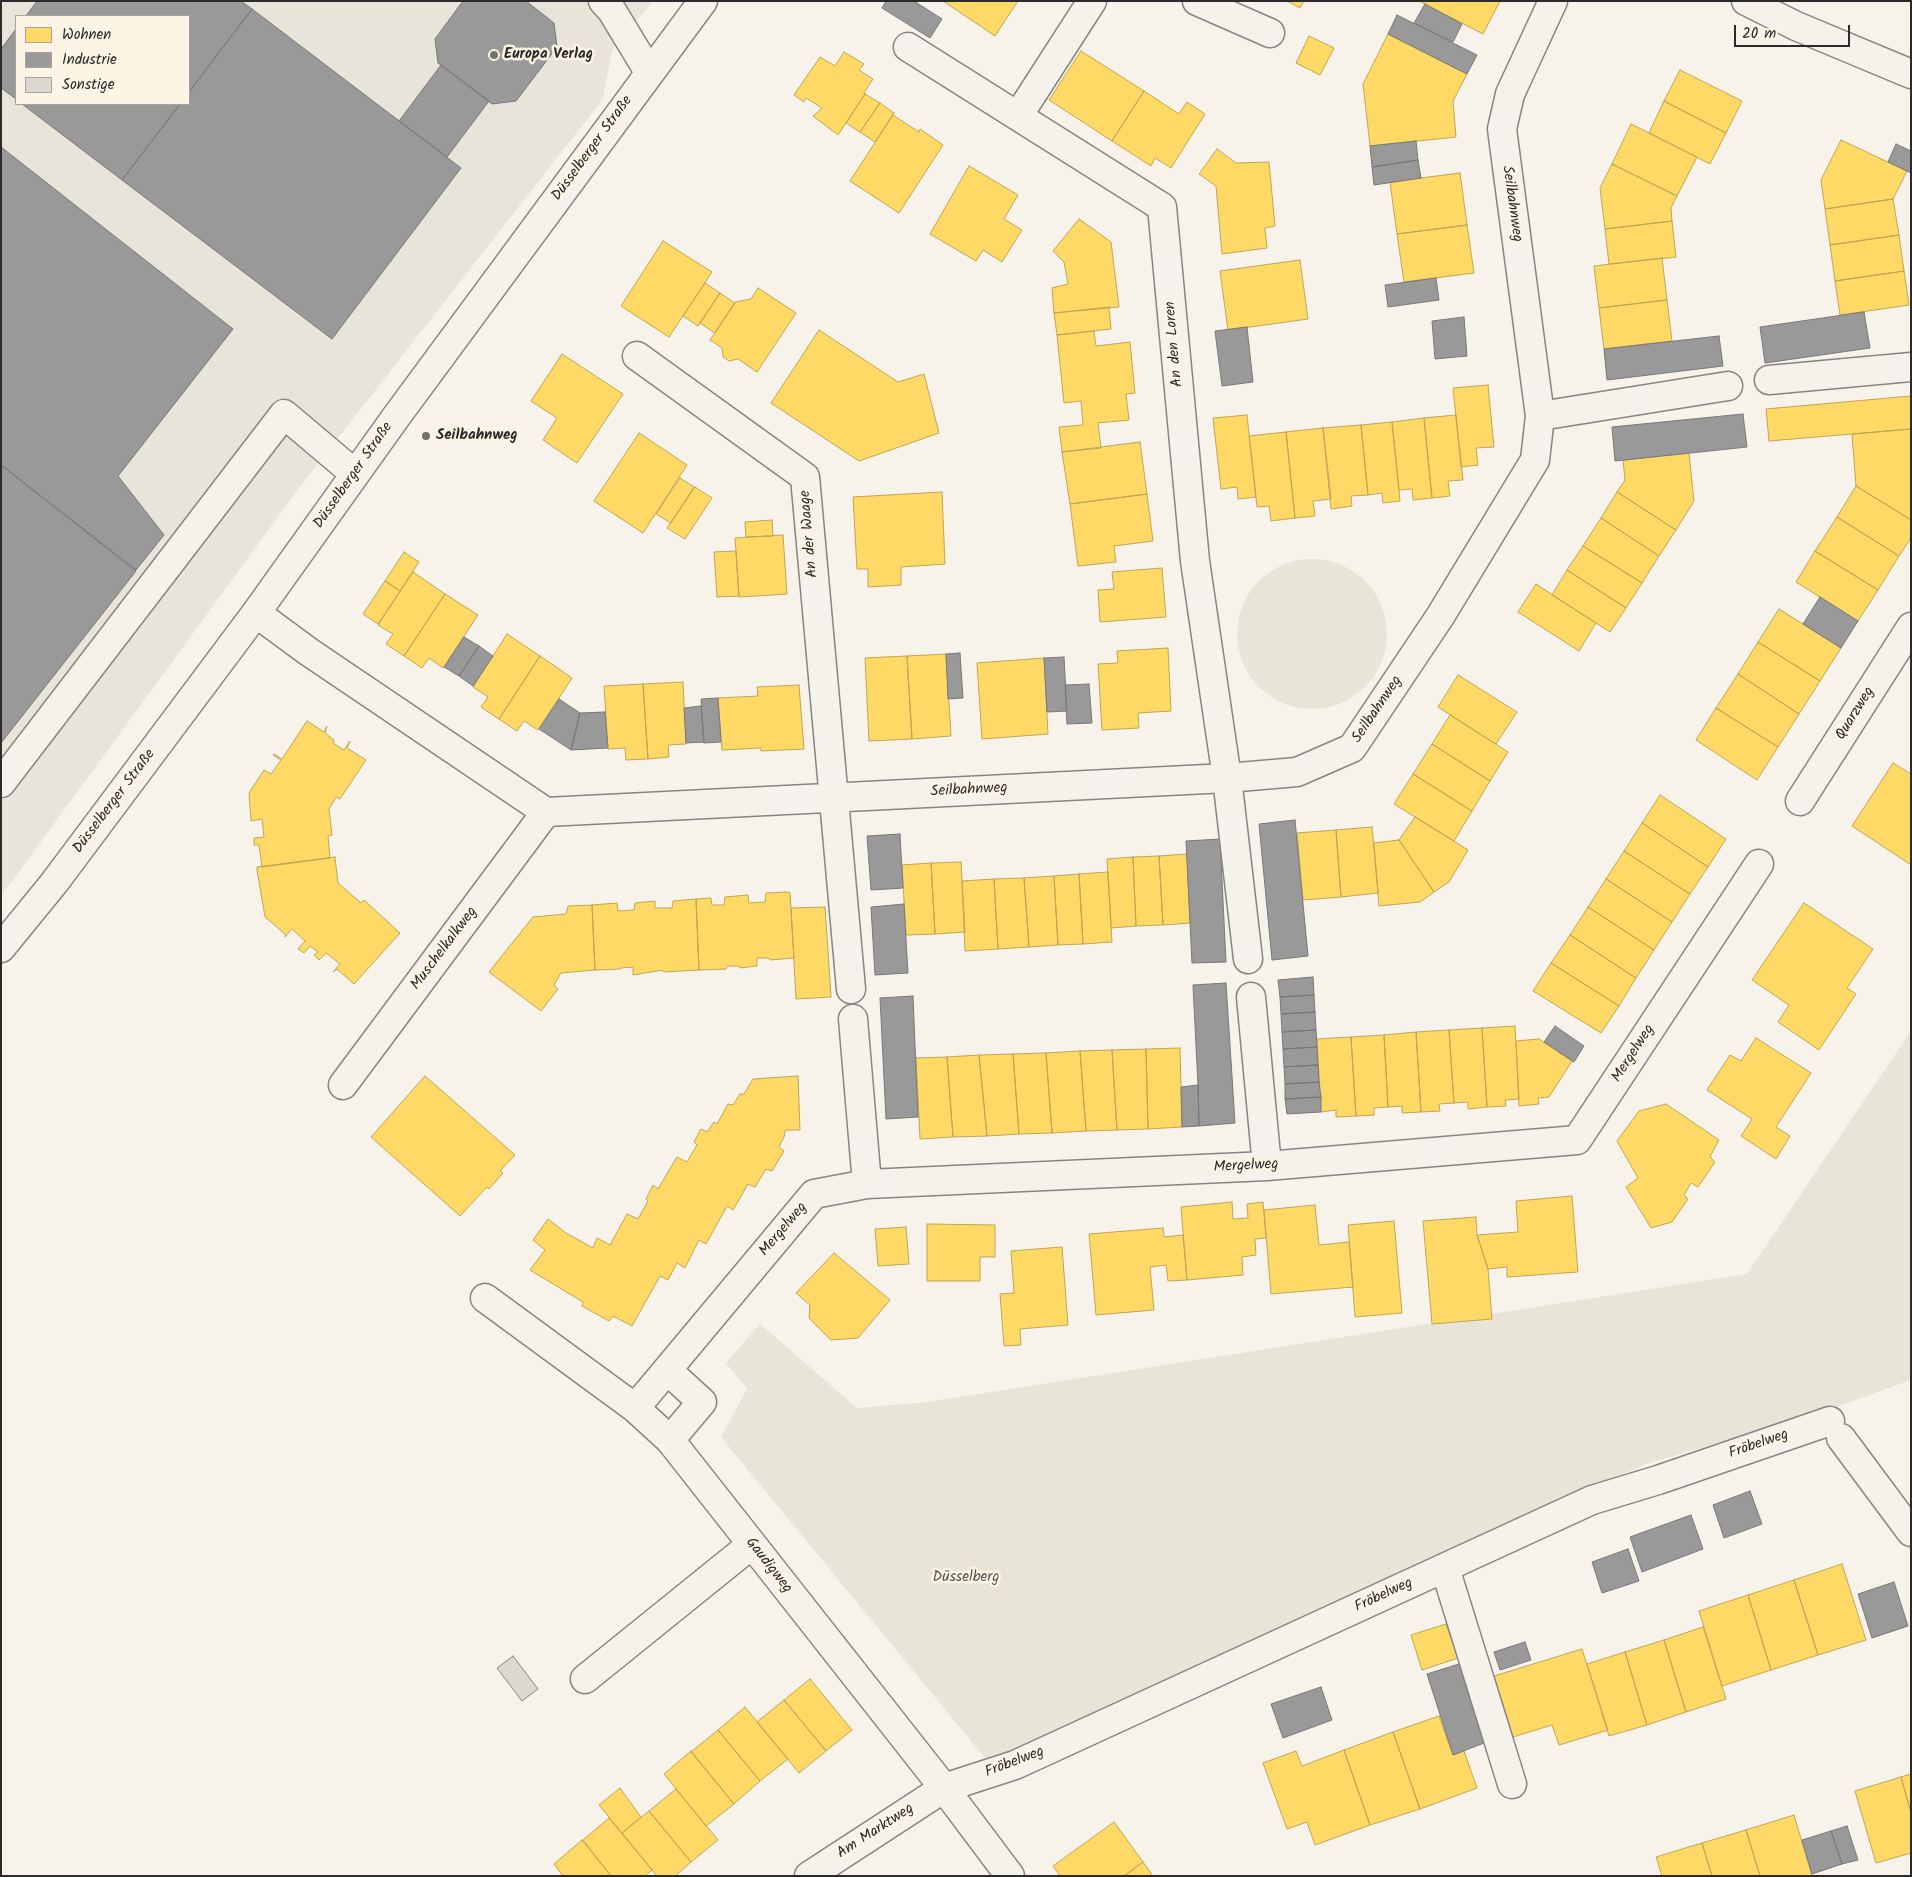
<!DOCTYPE html>
<html>
<head>
<meta charset="utf-8">
<style>
  body { margin:0 }
  #map { position:relative; width:1912px; height:1877px; overflow:hidden; background:#f7f3ea; font-family:Kalam,sans-serif }
  canvas { display:block }
  .frame { position:absolute; inset:0; border:2px solid #2b2b2b; pointer-events:none }
  .legend { position:absolute; left:15px; top:15px; width:175px; height:90px; box-sizing:border-box; background:#fcf5e5; border:1px solid #a8a49b; margin:0; padding:6px 9px; list-style:none; font-size:15px; color:#2b2b2b }
  .legend li { display:flex; align-items:center; gap:10px; height:25px }
  .legend b { width:25px; border:1px solid #a8a49b }
  .scale { position:absolute; left:1734px; top:25px; width:116px; height:22px; box-sizing:border-box; border:2px solid #2b2b2b; border-top:0; padding-left:6px; font-size:15px; line-height:18px; white-space:nowrap; color:#2b2b2b; -webkit-text-stroke:4px #fcf5e5; paint-order:stroke }
</style>
</head>
<body>
<div id="map">
<canvas width="1912" height="1877"></canvas>
<div class="frame"></div>
<ul class="legend">
<li><b style="height:14px;background:#ffd966"></b>Wohnen</li>
<li><b style="height:14px;background:#999"></b>Industrie</li>
<li><b style="height:14px;background:#dad8d1"></b>Sonstige</li>
</ul>
<div class="scale">20 m</div>
</div>
<script>
const c = document.querySelector('canvas').getContext('2d');
c.lineJoin = 'round';
function paint(path, color) { c.fillStyle = color; c.fill(path, 'evenodd'); }
const poly = rows => new Path2D(rows.map(r => 'M' + r).join(''));
function strokePath(path, color, width, dash) { c.strokeStyle = color; c.lineWidth = width; c.lineCap = dash ? 'butt' : 'round'; c.setLineDash(dash || []); c.stroke(path); }
function label(font, color, halo, rows, align = 'center') {
  c.font = font + ' Kalam,sans-serif'; c.lineWidth = 5; c.setLineDash([]); c.textBaseline = 'middle'; c.strokeStyle = halo; c.fillStyle = color; for (const [text, x, y, turn = 0] of rows) {
    c.save(); c.translate(x, y); c.rotate((+turn || 0) * Math.PI / 180); c.textAlign = isNaN(turn) ? turn : align; if (halo) c.strokeText(text, 0, 0); c.fillText(text, 0, 0); c.restore();
  }
}
paint(poly([
  [1,1,653,1,612,50,603,99,299,488,10,884,1,894],
  [16,16,189,16,189,104,16,104]
]), '#e9e4d9');
paint(poly([
  '1237 634a75 75 0 1 1 150 0a75 75 0 1 1-150 0Z',
  [1911,1031,1911,1380,1814,1415,1649,1463,1545,1507,990,1764,721,1437,747,1389,726,1363,760,1324,857,1408,927,1402,1747,1274]
]), '#e9e4d8');
const homes = poly([
  [943,1,1018,1,995,36,943,1],
  [1287,1,1304,1,1300,8,1287,1],
  [1419,1,1500,1,1483,34,1419,1],
  [1388,34,1467,74,1453,101,1456,137,1370,146,1363,84,1388,34],
  [1309,36,1334,48,1320,75,1296,63,1309,36],
  [1081,51,1144,91,1112,141,1049,100,1081,51],
  [844,52,864,64,859,70,873,79,864,93,865,94,838,135,813,116,822,108,806,98,804,102,794,95,820,57,835,66,844,52],
  [1680,70,1742,101,1726,133,1664,101,1680,70],
  [1144,91,1179,114,1187,102,1205,114,1171,168,1155,158,1151,166,1112,141,1144,91],
  [865,94,880,103,860,132,846,123,865,94],
  [1664,101,1726,133,1710,164,1649,133,1664,101],
  [880,103,894,113,875,142,860,132,880,103],
  [893,115,919,132,920,129,943,145,899,213,850,181,893,115],
  [1631,124,1697,157,1677,196,1612,164,1631,124],
  [1841,140,1907,171,1893,199,1825,209,1821,180,1841,140],
  [1217,149,1236,163,1269,162,1275,226,1265,228,1267,248,1222,254,1216,186,1199,174,1217,149],
  [1612,164,1677,196,1671,208,1672,221,1605,229,1600,188,1612,164],
  [969,166,1018,195,1004,219,1022,230,1002,262,983,250,976,261,930,234,969,166],
  [1460,173,1467,225,1397,234,1390,182,1460,173],
  [1893,199,1899,235,1830,245,1825,209,1893,199],
  [1079,219,1111,242,1119,307,1054,313,1052,288,1068,284,1064,262,1053,251,1079,219],
  [1672,221,1676,257,1609,264,1605,229,1672,221],
  [1467,225,1474,273,1404,282,1397,234,1467,225],
  [1899,235,1904,271,1835,281,1830,245,1899,235],
  [663,241,712,272,669,337,621,306,663,241],
  [1662,258,1667,300,1599,308,1594,266,1662,258],
  [1300,260,1308,319,1228,330,1220,271,1300,260],
  [1904,271,1909,305,1840,315,1835,281,1904,271],
  [705,283,720,293,698,326,683,316,705,283],
  [758,288,796,313,757,372,738,359,729,361,723,357,722,348,710,340,735,302,751,299,758,288],
  [720,293,735,303,715,333,700,323,720,293],
  [1667,300,1672,341,1604,349,1599,308,1667,300],
  [1109,307,1111,329,1057,335,1054,313,1109,307],
  [819,330,898,382,924,374,939,433,859,461,771,403,819,330],
  [1094,331,1096,346,1130,342,1135,393,1126,394,1129,420,1098,423,1101,448,1062,452,1059,427,1083,425,1081,401,1064,403,1057,335,1094,331],
  [562,354,623,394,577,463,543,440,557,418,531,401,562,354],
  [1488,385,1494,447,1476,448,1478,465,1461,467,1453,388,1488,385],
  [1911,396,1911,429,1769,441,1766,409,1911,396],
  [1247,415,1256,497,1238,499,1237,487,1221,489,1213,418,1247,415],
  [1456,415,1463,480,1448,481,1450,496,1432,498,1424,418,1456,415],
  [1424,418,1432,498,1413,500,1412,489,1399,490,1392,422,1424,418],
  [1392,422,1400,501,1383,503,1382,493,1368,495,1361,425,1392,422],
  [1361,425,1368,495,1351,496,1352,506,1331,509,1323,428,1361,425],
  [1323,428,1331,499,1313,501,1315,516,1295,518,1286,432,1323,428],
  [1911,429,1911,520,1856,486,1852,434,1911,429],
  [1286,432,1295,518,1271,521,1269,506,1257,507,1249,436,1286,432],
  [639,433,687,465,643,533,594,501,639,433],
  [1140,442,1147,494,1070,504,1062,452,1140,442],
  [1689,453,1694,501,1676,530,1617,492,1625,480,1623,460,1689,453],
  [680,478,694,487,671,523,656,514,680,478],
  [1856,486,1911,520,1911,538,1899,556,1837,517,1856,486],
  [695,487,712,498,685,539,667,528,695,487],
  [942,492,945,564,901,567,901,585,868,587,868,569,857,569,853,497,942,492],
  [1617,492,1676,530,1659,556,1601,518,1617,492],
  [1147,494,1153,541,1114,546,1116,562,1078,566,1070,504,1147,494],
  [1837,517,1899,556,1878,590,1815,551,1837,517],
  [1601,518,1659,556,1642,583,1583,546,1601,518],
  [772,520,773,536,746,537,745,522,772,520],
  [783,535,787,594,739,597,735,538,783,535],
  [1583,546,1642,583,1626,608,1567,570,1583,546],
  [736,551,739,596,717,597,714,552,736,551],
  [1815,551,1878,590,1858,621,1796,582,1815,551],
  [404,552,419,562,400,591,385,581,404,552],
  [1162,568,1166,617,1100,622,1098,590,1114,589,1112,572,1162,568],
  [1567,570,1626,608,1610,632,1552,595,1567,570],
  [413,572,445,594,404,656,386,644,393,634,378,625,413,572],
  [385,581,400,591,378,624,363,614,385,581],
  [1536,584,1596,623,1579,651,1518,612,1536,584],
  [445,594,478,615,444,667,443,668,429,658,422,668,404,656,445,594],
  [1779,609,1841,648,1820,681,1758,642,1779,609],
  [507,634,540,656,499,719,481,707,488,697,473,687,507,634],
  [1758,642,1820,681,1799,714,1738,674,1758,642],
  [1168,648,1171,711,1138,713,1139,728,1102,730,1098,664,1118,663,1117,651,1168,648],
  [946,654,951,736,912,739,907,656,946,654],
  [540,656,572,678,538,730,524,721,517,731,499,719,540,656],
  [907,656,912,739,869,741,865,658,907,656],
  [1044,658,1048,734,982,739,977,663,1044,658],
  [1738,674,1799,714,1778,747,1716,708,1738,674],
  [1458,675,1517,712,1496,744,1438,707,1458,675],
  [683,682,686,744,668,745,669,757,648,759,643,684,683,682],
  [643,684,648,759,626,760,625,748,608,749,604,686,643,684],
  [799,685,804,749,761,751,761,748,722,750,718,698,758,696,757,687,799,685],
  [1716,708,1778,747,1757,780,1696,740,1716,708],
  [1450,715,1508,752,1490,781,1432,744,1450,715],
  [307,721,324,732,327,726,325,733,334,740,333,743,344,750,350,741,347,748,366,760,340,799,336,797,329,809,332,835,328,836,330,858,262,867,259,845,254,845,254,838,264,837,262,819,251,821,249,793,264,770,271,774,281,760,273,755,274,754,282,759,307,721],
  [1432,744,1490,781,1472,811,1413,774,1432,744],
  [1893,763,1911,774,1911,865,1852,826,1893,763],
  [1413,774,1472,811,1454,841,1394,804,1413,774],
  [1660,795,1726,839,1708,867,1642,823,1660,795],
  [1415,817,1468,850,1449,882,1434,892,1399,840,1415,817],
  [1642,823,1708,867,1690,894,1624,851,1642,823],
  [1372,827,1378,893,1341,897,1336,830,1372,827],
  [1336,830,1341,897,1303,900,1297,833,1336,830],
  [1399,840,1434,892,1420,902,1379,906,1374,843,1399,840],
  [1624,851,1690,894,1672,922,1606,879,1624,851],
  [1187,854,1190,923,1163,925,1159,856,1187,854],
  [1159,856,1163,925,1136,926,1133,857,1159,856],
  [335,857,338,883,361,903,364,900,400,933,354,984,337,969,333,972,340,964,326,953,319,960,314,955,318,952,310,946,304,953,298,949,305,941,292,929,285,937,286,935,265,917,257,870,257,867,335,857],
  [1133,857,1136,926,1111,928,1107,859,1133,857],
  [961,862,965,932,935,934,931,863,961,862],
  [931,863,935,934,906,935,902,865,931,863],
  [1108,872,1112,942,1083,944,1079,874,1108,872],
  [1079,874,1083,944,1058,945,1054,876,1079,874],
  [1054,876,1058,945,1029,947,1024,878,1054,876],
  [1024,878,1029,947,998,949,994,879,1024,878],
  [994,879,998,949,965,951,962,881,994,879],
  [1606,879,1672,922,1654,950,1588,907,1606,879],
  [786,892,790,893,794,958,770,960,769,958,757,958,757,966,740,968,739,966,727,966,726,969,699,970,696,899,711,898,712,905,724,905,725,897,748,895,749,903,765,902,766,893,786,892],
  [696,899,699,970,664,972,663,970,633,975,633,967,621,968,620,969,595,970,592,905,617,903,618,911,634,910,635,903,655,901,655,908,672,908,673,901,696,899],
  [1804,903,1873,949,1847,988,1856,994,1819,1050,1778,1022,1789,1005,1752,980,1804,903],
  [592,905,595,970,561,973,554,985,558,989,541,1011,489,972,533,917,566,914,568,906,592,905],
  [825,907,831,997,796,999,791,908,825,907],
  [1588,907,1654,950,1636,978,1570,935,1588,907],
  [1570,935,1636,978,1619,1006,1551,963,1570,935],
  [1551,963,1619,1006,1601,1033,1533,991,1551,963],
  [1515,1026,1519,1099,1505,1100,1506,1106,1487,1107,1482,1028,1515,1026],
  [1482,1028,1487,1107,1468,1109,1468,1102,1454,1103,1449,1030,1482,1028],
  [1449,1030,1454,1103,1439,1104,1440,1111,1421,1112,1416,1032,1449,1030],
  [1416,1032,1421,1112,1402,1113,1402,1106,1388,1107,1384,1035,1416,1032],
  [1384,1035,1388,1107,1374,1108,1374,1115,1356,1116,1351,1037,1384,1035],
  [1351,1037,1356,1116,1336,1117,1336,1110,1321,1112,1317,1039,1351,1037],
  [1756,1038,1811,1073,1776,1127,1790,1136,1776,1159,1741,1136,1752,1119,1707,1090,1730,1055,1741,1061,1756,1038],
  [1539,1039,1572,1061,1549,1097,1538,1098,1539,1104,1519,1106,1516,1041,1539,1039],
  [1180,1048,1182,1127,1148,1129,1146,1049,1180,1048],
  [1146,1049,1148,1129,1117,1130,1112,1050,1146,1049],
  [1112,1050,1117,1130,1086,1131,1080,1051,1112,1050],
  [1080,1051,1086,1131,1052,1133,1046,1053,1080,1051],
  [1046,1053,1052,1133,1019,1134,1013,1054,1046,1053],
  [1013,1054,1019,1134,987,1136,979,1055,1013,1054],
  [979,1055,987,1136,953,1137,947,1057,979,1055],
  [947,1057,953,1137,920,1139,916,1058,947,1057],
  [425,1076,515,1155,500,1171,503,1173,489,1189,487,1187,460,1216,371,1137,425,1076],
  [798,1076,800,1130,786,1130,784,1134,785,1135,779,1147,784,1151,772,1171,766,1169,755,1187,748,1184,733,1210,727,1206,706,1244,699,1240,685,1268,677,1263,668,1280,660,1276,632,1326,613,1316,609,1321,582,1306,583,1302,530,1270,545,1250,533,1240,548,1219,566,1233,593,1248,597,1238,610,1245,627,1214,638,1219,648,1201,646,1199,653,1185,658,1189,677,1157,687,1162,697,1145,694,1142,701,1129,707,1132,714,1122,717,1124,728,1104,733,1105,740,1094,744,1094,753,1079,798,1076],
  [1666,1104,1719,1140,1710,1157,1715,1162,1698,1187,1691,1183,1684,1195,1688,1199,1672,1222,1651,1228,1626,1187,1638,1178,1617,1141,1639,1111,1666,1104],
  [1572,1196,1578,1272,1507,1277,1507,1267,1488,1269,1477,1235,1518,1232,1516,1201,1572,1196],
  [1232,1202,1233,1219,1248,1218,1247,1204,1263,1202,1266,1238,1255,1239,1256,1255,1242,1257,1243,1275,1187,1280,1181,1207,1232,1202],
  [1315,1205,1319,1245,1349,1242,1353,1287,1271,1294,1264,1210,1315,1205],
  [1476,1217,1477,1235,1488,1269,1492,1319,1432,1324,1423,1221,1476,1217],
  [1394,1221,1402,1313,1355,1317,1348,1225,1394,1221],
  [927,1224,995,1225,995,1257,980,1257,980,1281,927,1281,927,1224],
  [906,1227,909,1264,878,1266,875,1229,906,1227],
  [1163,1228,1164,1237,1183,1235,1187,1280,1168,1281,1166,1265,1150,1267,1154,1310,1096,1315,1089,1234,1163,1228],
  [1062,1247,1068,1325,1020,1329,1021,1345,1004,1346,1000,1294,1014,1293,1011,1251,1062,1247],
  [834,1253,890,1300,858,1338,831,1340,809,1318,810,1305,796,1293,834,1253],
  [1842,1564,1866,1640,1818,1655,1794,1580,1842,1564],
  [1794,1580,1818,1655,1771,1670,1748,1595,1794,1580],
  [1748,1595,1771,1670,1722,1686,1699,1611,1748,1595],
  [1446,1624,1458,1658,1422,1670,1411,1635,1446,1624],
  [1703,1627,1726,1699,1686,1712,1664,1640,1703,1627],
  [1664,1640,1686,1712,1647,1725,1625,1652,1664,1640],
  [1582,1649,1608,1730,1559,1745,1552,1725,1513,1737,1494,1676,1582,1649],
  [1625,1652,1647,1725,1609,1736,1587,1664,1625,1652],
  [810,1679,852,1730,826,1751,784,1700,810,1679],
  [784,1700,826,1751,799,1773,757,1722,784,1700],
  [745,1707,788,1759,760,1781,718,1730,745,1707],
  [1439,1716,1453,1755,1464,1751,1477,1788,1420,1809,1393,1732,1439,1716],
  [718,1730,760,1781,734,1804,691,1752,718,1730],
  [1393,1732,1420,1809,1370,1825,1344,1750,1393,1732],
  [1344,1750,1370,1825,1315,1845,1307,1822,1287,1829,1263,1763,1296,1751,1302,1766,1344,1750],
  [691,1751,734,1804,706,1826,664,1774,691,1751],
  [1911,1774,1911,1813,1901,1777,1911,1774],
  [1901,1777,1911,1813,1911,1853,1876,1863,1855,1791,1901,1777],
  [620,1788,641,1817,622,1833,599,1805,620,1788],
  [676,1789,718,1840,691,1862,649,1811,676,1789],
  [649,1811,691,1862,675,1876,657,1876,622,1833,649,1811],
  [1794,1815,1812,1876,1760,1876,1746,1830,1794,1815],
  [609,1818,652,1870,645,1876,611,1876,583,1840,609,1818],
  [1114,1822,1143,1862,1124,1876,1060,1876,1053,1866,1114,1822],
  [1746,1830,1760,1876,1712,1876,1702,1843,1746,1830],
  [582,1840,611,1876,563,1876,554,1864,582,1840],
  [1702,1843,1712,1876,1662,1876,1656,1857,1702,1843],
  [1143,1862,1153,1876,1124,1876,1143,1862]
]);
paint(homes, '#ffd966');
strokePath(homes, '#bfa554', 1);
const industry = poly([
  [37,1,241,1,252,9,189,92,189,16,26,16,37,1],
  [463,1,526,1,554,23,557,47,516,101,492,104,438,63,435,39,463,1],
  [886,1,914,1,942,19,930,38,882,8,886,1],
  [1425,4,1462,24,1453,42,1414,23,1425,4],
  [252,9,461,168,332,339,122,180,180,104,189,104,189,92,252,9],
  [1397,15,1477,55,1467,74,1388,34,1397,15],
  [16,29,16,99,1,88,1,49,16,29],
  [441,65,489,101,447,157,399,121,441,65],
  [22,104,180,104,122,180,22,104],
  [1416,141,1418,160,1372,167,1370,146,1416,141],
  [1896,144,1911,151,1911,173,1888,162,1896,144],
  [1,147,233,329,118,476,164,535,136,570,1,465,1,147],
  [1418,160,1421,178,1374,185,1372,167,1418,160],
  [1436,278,1439,300,1388,307,1385,285,1436,278],
  [1864,312,1870,348,1765,363,1760,327,1864,312],
  [1464,317,1467,356,1435,359,1432,321,1464,317],
  [1247,327,1253,382,1222,386,1215,331,1247,327],
  [1719,336,1723,366,1607,380,1604,349,1719,336],
  [1743,414,1747,447,1615,461,1612,427,1743,414],
  [1,465,136,571,1,743,1,465],
  [1820,597,1858,621,1841,648,1803,624,1820,597],
  [464,637,479,646,459,676,444,667,464,637],
  [479,646,493,656,473,686,459,676,479,646],
  [960,653,963,698,948,699,946,654,960,653],
  [1064,657,1067,711,1047,712,1044,658,1064,657],
  [1089,684,1092,723,1067,724,1065,685,1089,684],
  [718,698,721,742,704,743,701,699,718,698],
  [559,699,580,713,571,750,539,729,559,699],
  [701,706,704,742,686,743,684,708,701,706],
  [605,712,608,748,571,750,580,713,605,712],
  [1295,820,1308,956,1272,960,1259,824,1295,820],
  [900,834,903,888,871,890,867,836,900,834],
  [1220,839,1226,962,1192,963,1186,841,1220,839],
  [904,904,908,973,875,975,871,907,904,904],
  [1313,977,1314,995,1280,997,1278,980,1313,977],
  [1226,983,1235,1123,1199,1126,1198,1085,1193,985,1226,983],
  [1314,995,1315,1012,1281,1014,1280,997,1314,995],
  [913,996,918,1117,886,1119,880,998,913,996],
  [1315,1012,1316,1030,1282,1032,1281,1014,1315,1012],
  [1555,1026,1584,1046,1574,1062,1544,1042,1555,1026],
  [1316,1030,1317,1047,1283,1049,1282,1032,1316,1030],
  [1317,1047,1318,1065,1284,1067,1283,1049,1317,1047],
  [1318,1065,1319,1082,1285,1084,1284,1067,1318,1065],
  [1319,1082,1321,1097,1285,1099,1285,1084,1319,1082],
  [1198,1085,1199,1126,1182,1127,1181,1087,1198,1085],
  [1321,1097,1321,1112,1287,1114,1285,1099,1321,1097],
  [1750,1491,1762,1524,1724,1538,1713,1505,1750,1491],
  [1691,1515,1703,1549,1642,1572,1630,1537,1691,1515],
  [1628,1549,1639,1581,1602,1593,1592,1562,1628,1549],
  [1894,1582,1908,1626,1872,1638,1858,1594,1894,1582],
  [1525,1642,1531,1660,1500,1670,1494,1652,1525,1642],
  [1459,1664,1484,1743,1453,1755,1427,1674,1459,1664],
  [1321,1687,1332,1720,1283,1738,1271,1704,1321,1687],
  [1847,1826,1858,1860,1842,1864,1831,1831,1847,1826],
  [1831,1831,1842,1864,1812,1874,1802,1840,1831,1831]
]);
paint(industry, '#999');
strokePath(industry, '#787878', 1);
const building = poly([
  [513,1656,538,1689,522,1701,497,1668,513,1656]
]);
paint(building, '#dad8d1');
strokePath(building, '#878581', 1);
const minor = poly([
  [603,1,612,11,649,72],
  [1197,1,1270,33],
  [1746,1,1796,26,1911,74],
  [908,47,1162,207,1195,561,1227,778,1248,959],
  [1018,116,1092,1],
  [637,356,805,477,851,989],
  [1769,380,1911,367],
  [1540,416,1728,386],
  [256,613,309,652,546,812,1227,778,1297,772,1352,748,1441,615,1535,460,1540,416,1502,129,1510,94,1553,1],
  [1,783,284,414,355,474],
  [1800,801,1911,627],
  [1,948,54,883,256,613,396,417,703,1],
  [1251,997,1267,1166],
  [853,1019,867,1184],
  [343,1085,546,812],
  [485,1298,635,1408,670,1440,944,1788,1010,1876],
  [635,1408,667,1370],
  [1841,1438,1911,1532],
  [670,1440,702,1402,667,1370,814,1194,867,1184,1267,1166,1577,1140,1759,864],
  [1445,1568,1512,1784],
  [585,1679,751,1545],
  [809,1876,944,1788,1015,1765,1592,1500,1658,1480,1830,1421]
]);
strokePath(minor, '#878581', 31);
strokePath(minor, '#f5f2ec', 28);
for (const [x, y, r, color] of [
  [494,55,5,"#72716e"],
  [426,436,5,"#72716e"]
]) { const dot = new Path2D(); dot.arc(x, y, r, 0, 2 * Math.PI); c.fillStyle = color; c.fill(dot); strokePath(dot, '#fcf5e5', 2); }
label('bold 15px', '#2b2b2b', '#fcf5e5', [
  ["Europa Verlag",504,55],
  ["Seilbahnweg",436,436]
], 'left');
label('15px', '#2b2b2b', '#fcf5e5', [
  ["Düsselberger Straße",593,149,-54],
  ["Seilbahnweg",1511,204,82],
  ["An den Loren",1175,344,-95],
  ["Düsselberger Straße",354,476,-55],
  ["An der Waage",810,534,-95],
  ["Seilbahnweg",1378,710,-56],
  ["Quarzweg",1856,714,-58],
  ["Seilbahnweg",969,791,-3],
  ["Düsselberger Straße",115,802,-53],
  ["Muschelkalkweg",445,949,-53],
  ["Mergelweg",1634,1054,-57],
  ["Mergelweg",1246,1167,-3],
  ["Mergelweg",784,1230,-50],
  ["Fröbelweg",1759,1445,-19],
  ["Gaudigweg",768,1566,52],
  ["Fröbelweg",1384,1596,-25],
  ["Fröbelweg",1015,1763,-21],
  ["Am Marktweg",876,1832,-33]
]);
label('15px', '#585653', '#fcf5e5', [
  ["Düsselberg",966,1578]
]);
</script>
</body>
</html>
